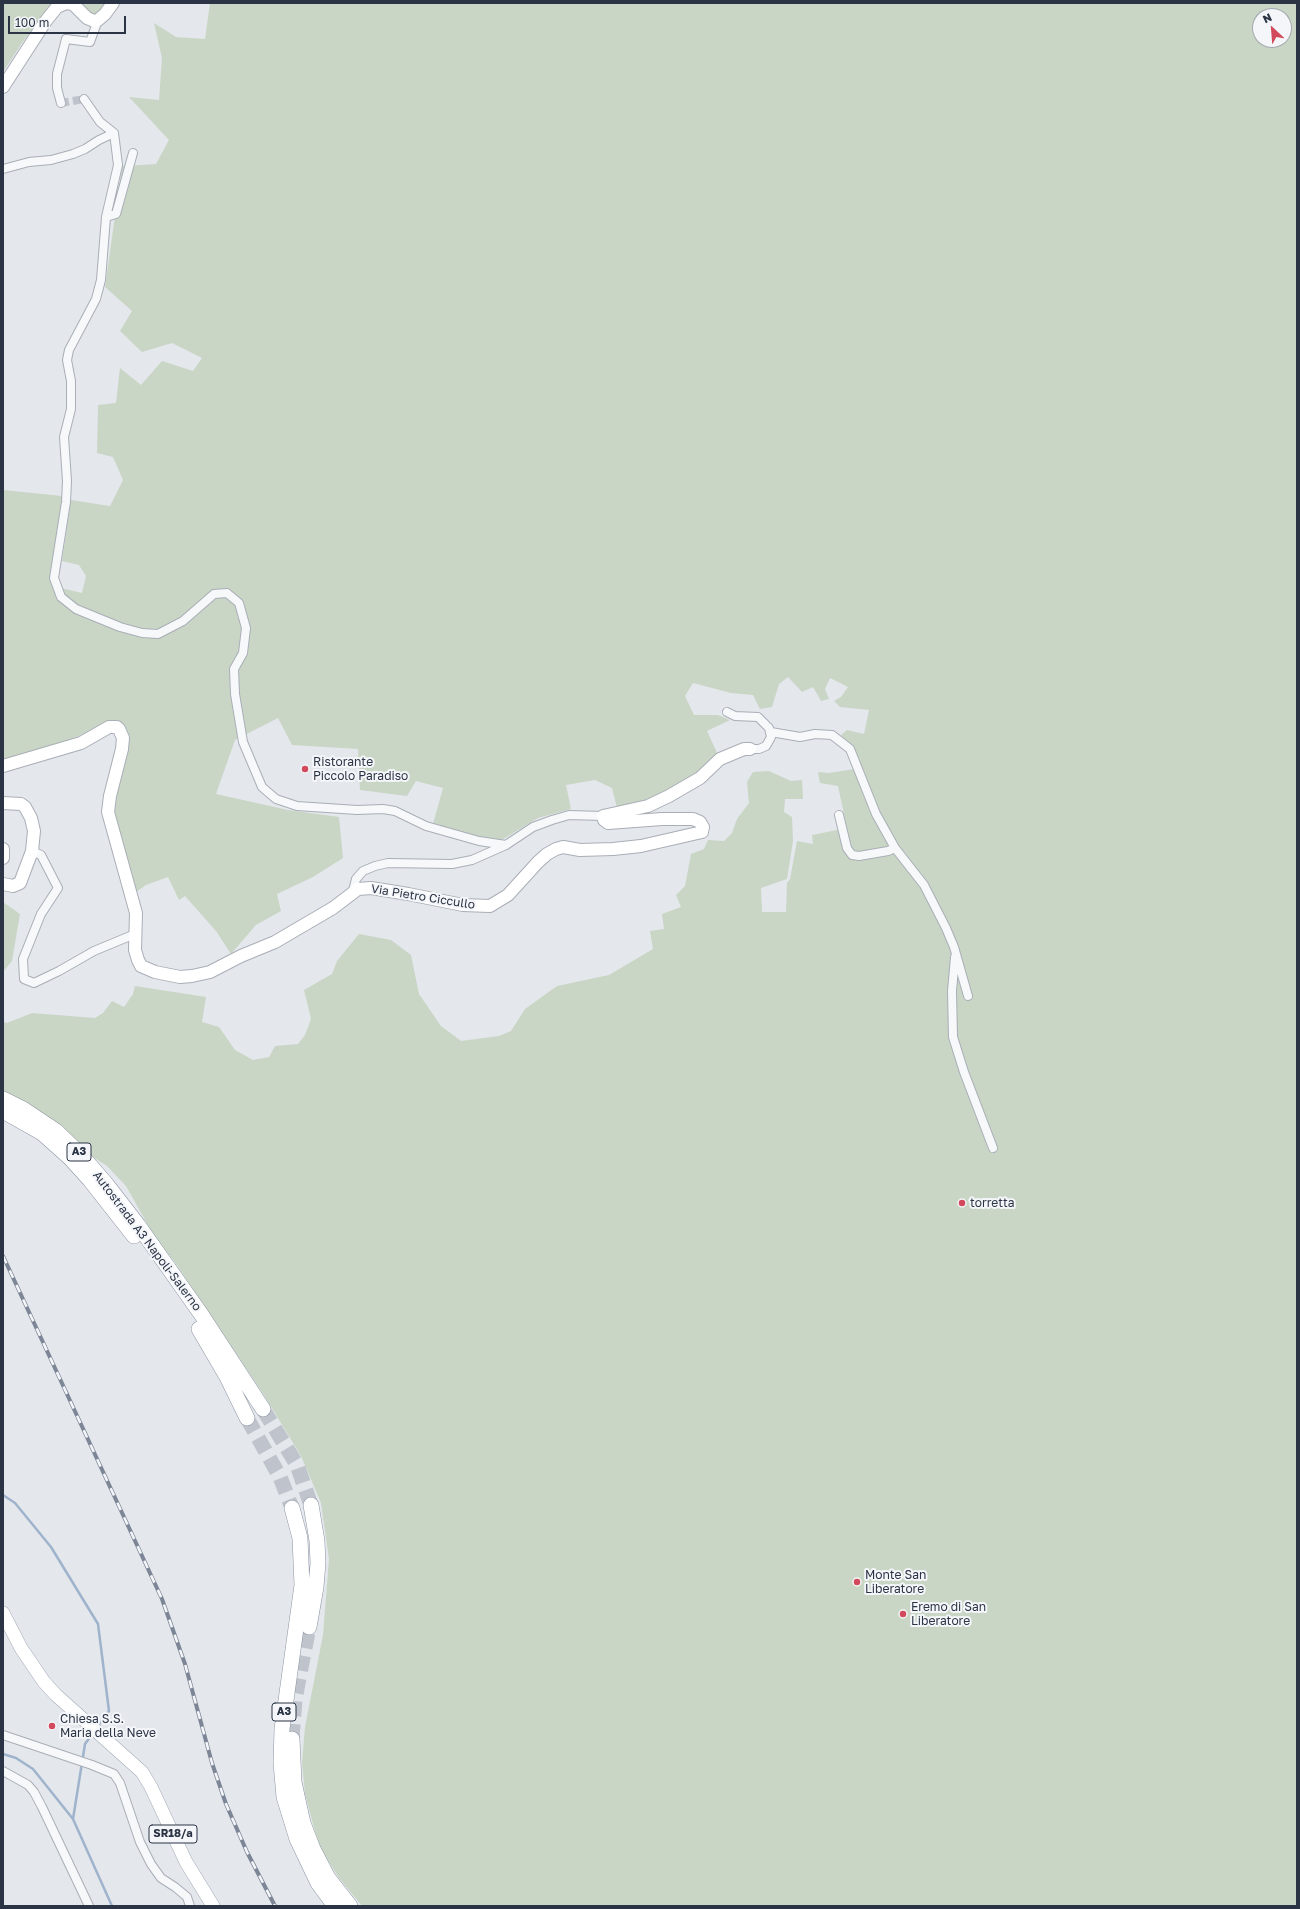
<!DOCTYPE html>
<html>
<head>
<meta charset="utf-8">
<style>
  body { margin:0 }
  #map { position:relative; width:1300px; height:1909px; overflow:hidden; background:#e4e7ec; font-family:"Golos Text",sans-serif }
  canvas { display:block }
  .frame { position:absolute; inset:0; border:4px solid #2b3445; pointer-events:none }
  .north { position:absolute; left:1252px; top:8px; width:40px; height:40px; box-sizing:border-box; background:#f4f6f9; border:1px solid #a4a8b1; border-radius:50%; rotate:334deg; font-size:11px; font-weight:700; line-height:16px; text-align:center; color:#2b3445 }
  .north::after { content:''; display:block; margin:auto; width:14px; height:18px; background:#d1495b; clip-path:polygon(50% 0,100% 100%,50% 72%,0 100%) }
  .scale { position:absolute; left:8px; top:16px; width:118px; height:18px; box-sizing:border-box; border:2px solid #2b3445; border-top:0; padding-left:5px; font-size:12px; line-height:14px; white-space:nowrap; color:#2b3445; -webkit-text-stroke:3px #f4f6f9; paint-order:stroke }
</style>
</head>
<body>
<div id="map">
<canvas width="1300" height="1909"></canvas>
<div class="frame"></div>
<div class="north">N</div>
<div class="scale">100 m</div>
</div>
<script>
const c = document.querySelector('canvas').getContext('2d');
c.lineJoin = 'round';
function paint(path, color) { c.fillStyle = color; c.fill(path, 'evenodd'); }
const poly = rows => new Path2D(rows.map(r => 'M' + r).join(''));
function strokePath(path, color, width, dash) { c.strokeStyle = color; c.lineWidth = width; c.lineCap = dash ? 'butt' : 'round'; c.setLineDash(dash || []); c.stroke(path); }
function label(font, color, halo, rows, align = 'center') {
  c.font = font + ' "Golos Text",sans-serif'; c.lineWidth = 4; c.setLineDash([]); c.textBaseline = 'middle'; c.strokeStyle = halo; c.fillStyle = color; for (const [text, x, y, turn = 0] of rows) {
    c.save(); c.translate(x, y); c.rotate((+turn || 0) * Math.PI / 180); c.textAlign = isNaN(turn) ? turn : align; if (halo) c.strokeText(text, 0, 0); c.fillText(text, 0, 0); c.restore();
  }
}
paint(poly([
  [3,3,54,3,49,6,22,43,3,72],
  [79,3,107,3,98,15,91,15],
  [210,3,1297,3,1297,1906,362,1906,339,1878,319,1846,305,1794,302,1763,305,1727,323,1635,329,1559,321,1503,301,1456,264,1395,174,1261,155,1238,126,1186,107,1166,87,1153,24,1103,3,1091,3,1022,7,1023,32,1013,95,1018,103,1013,112,1001,124,1007,133,994,135,986,206,997,202,1022,219,1027,235,1050,253,1060,269,1057,275,1046,298,1044,305,1035,311,1019,304,990,332,974,337,961,359,934,391,940,411,955,419,994,441,1026,461,1041,499,1036,511,1031,525,1009,557,986,609,975,653,949,650,931,664,929,662,914,681,907,676,895,685,886,691,854,704,849,708,840,724,841,732,833,737,819,749,803,747,782,753,772,769,771,791,781,802,780,803,799,785,799,784,812,792,817,793,841,787,879,761,888,762,912,786,912,787,883,790,879,797,841,813,844,812,835,847,828,838,786,820,783,818,772,829,773,861,768,853,747,841,735,847,730,864,734,869,710,840,707,834,701,841,697,848,687,830,678,825,689,829,699,821,701,813,687,802,692,788,677,779,684,772,707,760,709,753,695,731,693,693,683,685,696,694,715,718,715,730,720,707,731,718,755,694,778,659,796,628,807,617,808,612,788,595,780,566,785,571,809,538,818,500,841,456,831,433,824,443,788,416,781,407,796,360,790,358,749,292,745,278,718,235,740,216,794,288,810,339,817,343,858,313,877,277,894,281,911,256,925,231,954,216,931,185,896,179,900,168,877,146,885,136,892,113,814,129,739,126,728,118,722,97,728,81,735,25,756,3,761,3,490,62,496,52,586,82,593,86,576,79,565,62,561,71,500,110,506,123,480,113,457,97,453,98,405,116,403,120,368,141,385,162,361,193,371,202,358,172,343,142,352,120,331,132,311,105,287,122,166,156,164,169,140,129,97,159,100,162,58,154,23,176,37,205,39],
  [1260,16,1284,16,1284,40,1260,40],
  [3,902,20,914,12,961,3,972]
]), '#c9d6c5');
strokePath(poly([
  [3,1495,15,1503,51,1547,98,1624,109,1711,97,1727],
  [3,1754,16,1758,33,1769,73,1819,112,1906],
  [73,1819,85,1744,93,1733]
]), '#9fb4cc', 2.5);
strokePath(poly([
  [61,103,84,99]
]), '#bfc3cb', 8, [8, 4]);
strokePath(poly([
  [263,1409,297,1465,311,1505],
  [247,1418,280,1477,292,1508],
  [292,1739,295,1699,309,1627]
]), '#bfc3cb', 15, [15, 8]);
const street = poly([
  [84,99,100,122,114,133,118,165,106,217,101,280,96,299,69,350,67,360,71,381,71,409,64,437,67,481,66,502,54,578,61,597,76,609,120,627,142,633,158,634,183,621,214,594,227,593,239,603,246,628,243,653,234,669,235,694,243,742,262,787,276,799,297,806,357,810,383,809,395,811,426,826,479,841,506,845,533,827,552,820,569,815,603,816],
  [61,103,57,88,57,74,66,39,90,42,98,20],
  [3,169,29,162,51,160,73,154,85,149,99,140,114,133],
  [106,217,116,214,133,153],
  [727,712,735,716,758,717,769,728,771,737,766,746,759,749,750,749],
  [771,732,800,737,815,734,832,735,850,749,876,814,895,848,924,885,946,928,954,947,968,996],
  [839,815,847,848,852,855,859,856,888,851,895,848],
  [32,851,41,855,58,888,41,914,23,959,24,979,34,983,59,971,94,951,135,934],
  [353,891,356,879,363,871,375,866,388,863,452,864,472,860,506,845],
  [955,957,952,991,953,1037,964,1072,993,1148],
  [3,1735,92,1765,114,1774,120,1783,140,1842,151,1864,161,1878,175,1887,187,1897,190,1906],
  [3,1771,28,1785,34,1792,42,1807,89,1906]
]);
const secondary = poly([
  [3,87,45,22,57,7,66,3,73,4,87,18,94,21,98,20,105,14,113,3],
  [3,766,81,743,109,727,117,727,119,729,123,738,122,749,110,796,108,812,136,913,135,950,138,960,141,966,155,972,180,977,192,976,210,972,241,956,275,942,333,908,358,889,371,888,408,894,463,905,490,906,508,895,538,862,547,854,556,849,563,847,580,850,613,849,641,846,702,832,703,827,700,822,693,819,662,819,608,823,604,820,603,816,648,806,669,796,700,778,720,759,744,749,750,749],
  [3,803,21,804,25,807,31,818,34,831,32,851,20,883,13,886,3,884],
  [3,849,3,858]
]);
const primary = poly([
  [3,1613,21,1648,44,1682,56,1695,142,1772,151,1787,186,1862,213,1906]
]);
const highway = poly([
  [3,1099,23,1109,56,1131,81,1155,107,1185,138,1225,201,1314,263,1409],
  [3,1111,42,1133,70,1158,90,1180,134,1236],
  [199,1329,227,1377,247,1418],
  [292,1508,300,1538,302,1585,282,1729,281,1763,284,1797,297,1839,318,1883,335,1906],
  [309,1627,316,1587,318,1563,317,1541,311,1505],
  [292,1739,294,1782,303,1823,313,1849,328,1878,350,1906]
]);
strokePath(street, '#a9aeb7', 10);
strokePath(secondary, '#a9aeb7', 14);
strokePath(primary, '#a3abb8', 14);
strokePath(highway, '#8b94a3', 16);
strokePath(street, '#f7f8fa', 8);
strokePath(secondary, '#fff', 12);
strokePath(primary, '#fff', 13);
strokePath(highway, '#fff', 15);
const rail = poly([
  [3,1256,162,1599,185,1664,212,1763,226,1804,247,1852,275,1906]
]);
strokePath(rail, '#7d8696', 4);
strokePath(rail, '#f4f6f9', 2.5, [8]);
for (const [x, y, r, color] of [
  [305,769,4,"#d1495b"],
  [962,1203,4,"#d1495b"],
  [857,1582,4,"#d1495b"],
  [903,1614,4,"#d1495b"],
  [52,1726,4,"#d1495b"]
]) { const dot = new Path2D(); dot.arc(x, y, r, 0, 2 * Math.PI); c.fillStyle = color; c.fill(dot); strokePath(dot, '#f4f6f9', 1.5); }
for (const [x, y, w] of [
  [79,1152,24],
  [284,1712,24],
  [173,1834,48]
]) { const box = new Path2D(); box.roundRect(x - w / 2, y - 9, w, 18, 3); c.fillStyle = '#f4f6f9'; c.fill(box); strokePath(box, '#2b3445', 1); }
label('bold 11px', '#2b3445', null, [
  ["A3",79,1152],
  ["A3",284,1712],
  ["SR18/a",173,1834]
]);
label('12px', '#2b3445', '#f4f6f9', [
  ["Ristorante",313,762],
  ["Piccolo Paradiso",313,776],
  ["torretta",970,1203],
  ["Monte San",865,1575],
  ["Liberatore",865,1589],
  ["Eremo di San",911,1607],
  ["Liberatore",911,1621],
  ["Chiesa S.S.",60,1719],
  ["Maria della Neve",60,1733]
], 'left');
label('12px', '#2b3445', '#f4f6f9', [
  ["Via Pietro Ciccullo",423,897,9],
  ["Autostrada A3 Napoli-Salerno",147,1241,53]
]);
</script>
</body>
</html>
